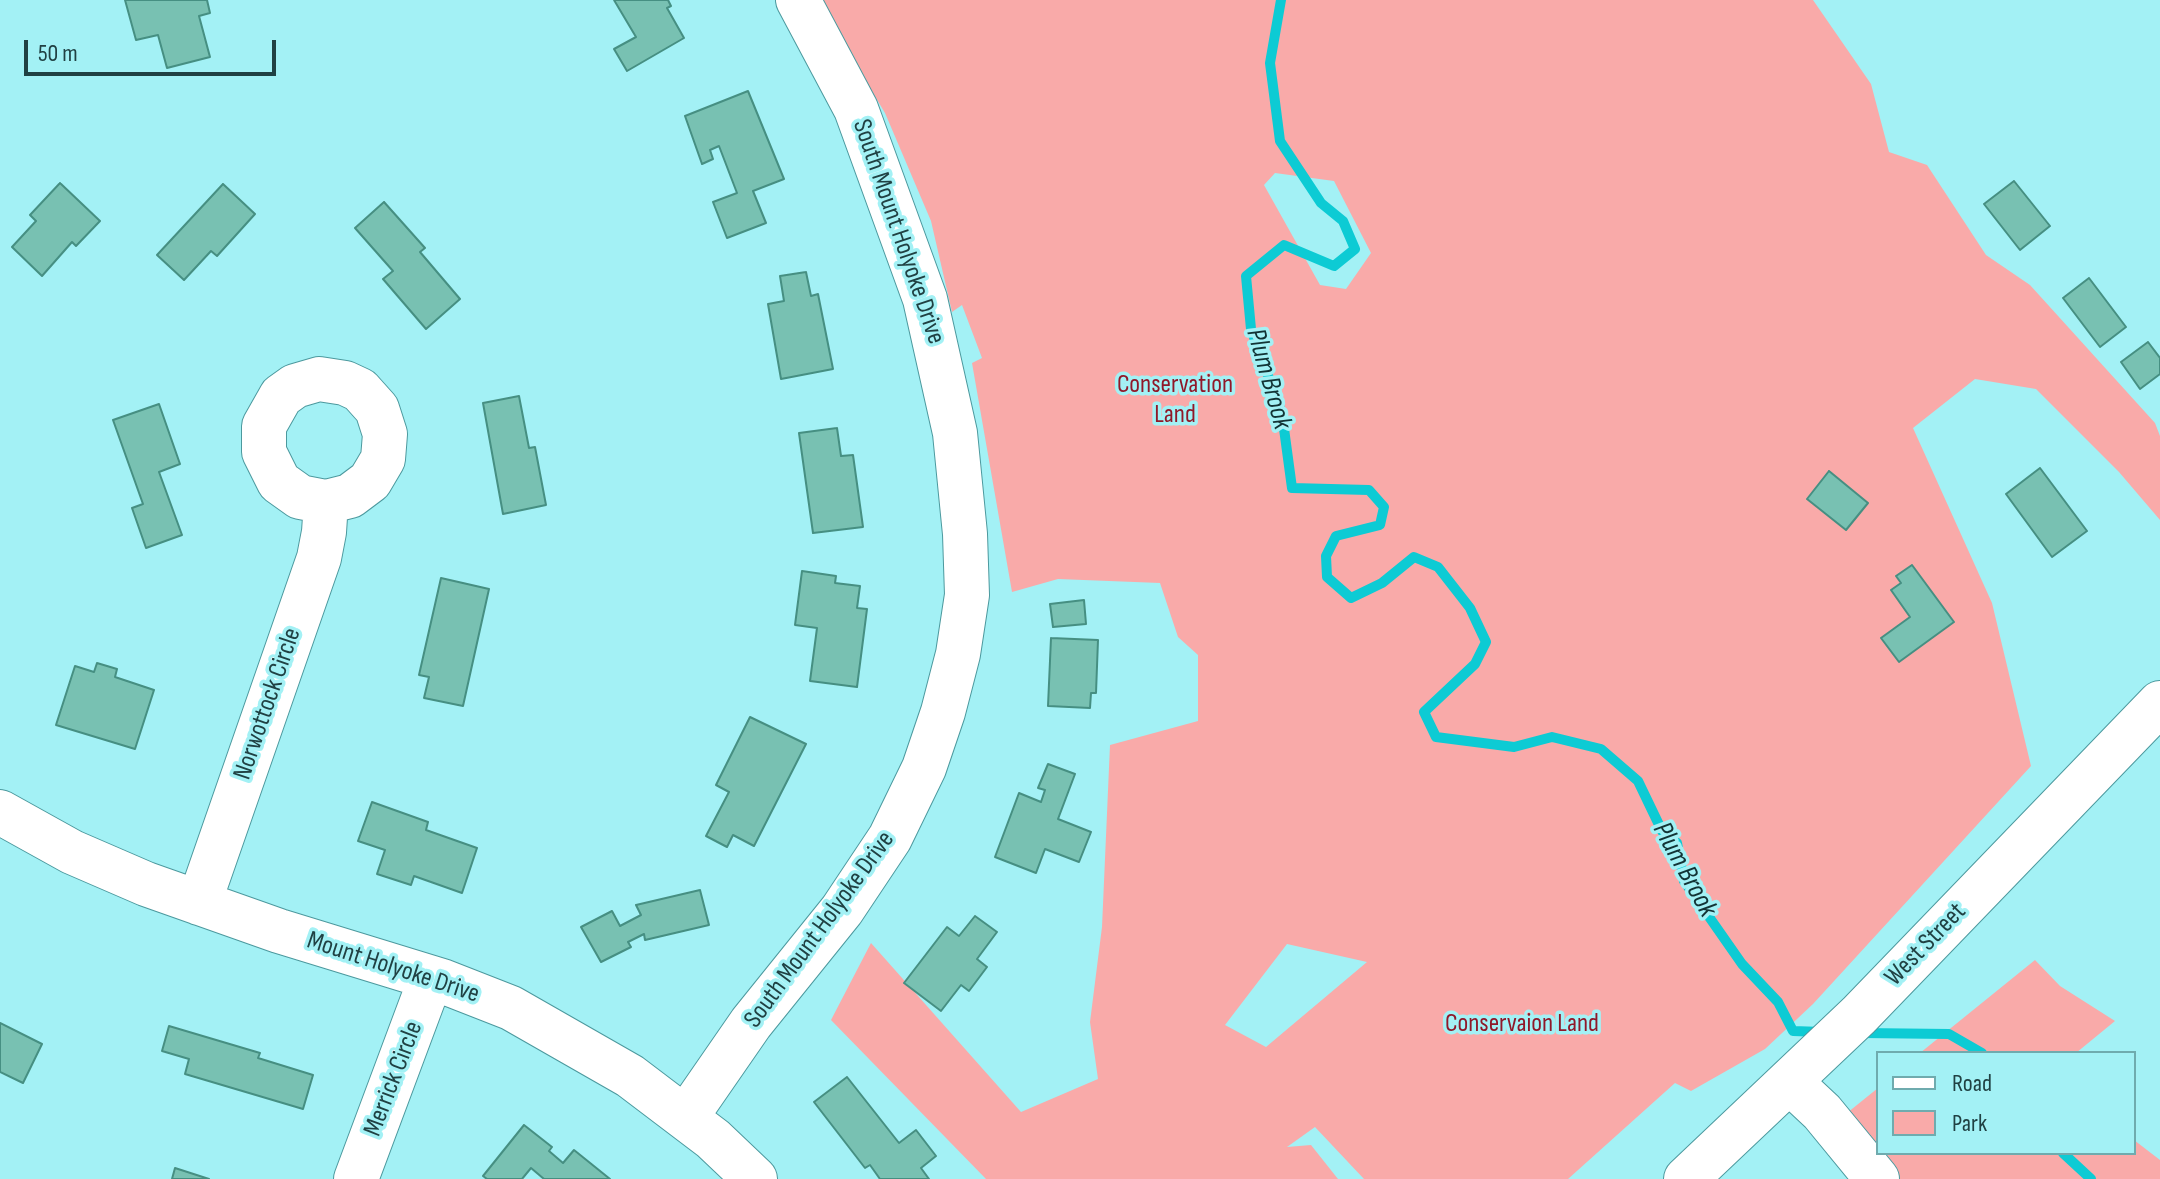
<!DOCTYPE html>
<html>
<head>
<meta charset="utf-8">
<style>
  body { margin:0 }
  #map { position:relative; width:2160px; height:1179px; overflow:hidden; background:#a3f1f5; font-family:"Sofia Sans Condensed",sans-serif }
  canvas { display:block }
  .legend { position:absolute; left:1876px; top:1051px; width:260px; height:104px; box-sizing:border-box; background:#a3f1f5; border:2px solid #6fabae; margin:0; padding:10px 14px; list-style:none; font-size:24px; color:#204143 }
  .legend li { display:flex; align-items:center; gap:16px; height:40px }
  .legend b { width:40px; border:2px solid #6fabae }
  .scale { position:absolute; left:24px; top:40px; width:252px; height:36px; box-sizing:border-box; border:4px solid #204143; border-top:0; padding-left:10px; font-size:24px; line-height:28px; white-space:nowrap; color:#204143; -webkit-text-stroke:6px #a3f1f5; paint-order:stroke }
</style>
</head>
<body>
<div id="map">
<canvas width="2160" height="1179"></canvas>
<ul class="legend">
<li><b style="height:10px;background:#fff"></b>Road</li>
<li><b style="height:22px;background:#f9aaa9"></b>Park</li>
</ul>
<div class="scale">50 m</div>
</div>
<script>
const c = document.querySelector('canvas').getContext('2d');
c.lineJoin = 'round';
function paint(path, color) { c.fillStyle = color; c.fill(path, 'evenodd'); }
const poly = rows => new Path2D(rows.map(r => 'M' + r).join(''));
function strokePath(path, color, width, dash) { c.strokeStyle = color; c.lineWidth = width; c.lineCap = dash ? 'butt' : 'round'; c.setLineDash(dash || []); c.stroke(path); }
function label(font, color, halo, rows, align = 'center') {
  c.font = font + ' "Sofia Sans Condensed",sans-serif'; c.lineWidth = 7; c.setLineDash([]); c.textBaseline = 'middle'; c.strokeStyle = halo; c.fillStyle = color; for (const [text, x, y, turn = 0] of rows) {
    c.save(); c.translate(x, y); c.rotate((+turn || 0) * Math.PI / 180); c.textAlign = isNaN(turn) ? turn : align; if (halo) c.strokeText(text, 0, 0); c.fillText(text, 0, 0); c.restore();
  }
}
paint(poly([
  [817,0,1813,0,1871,84,1889,152,1927,165,1986,255,2030,285,2155,423,2160,436,2160,520,2119,472,2036,389,1975,379,1913,428,1992,603,2031,766,1813,1004,1765,1049,1691,1091,1675,1083,1568,1179,1364,1179,1315,1127,1287,1147,1311,1145,1338,1179,986,1179,831,1020,871,943,1021,1112,1098,1079,1090,1022,1102,927,1110,745,1198,721,1198,655,1178,637,1160,583,1058,579,1012,592,972,363,982,358,962,305,952,312,931,221,885,113],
  [1275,173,1334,181,1371,253,1346,289,1320,285,1264,185],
  [1287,944,1367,962,1266,1047,1225,1025],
  [2035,960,2060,986,2115,1021,2076,1053,1920,1053],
  [1878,1088,1878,1153,2134,1153,2134,1140,2160,1160,2160,1179,1897,1179,1847,1113]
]), '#f9aaa9');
strokePath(poly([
  [1281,0,1270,63,1280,141,1321,203,1343,221,1355,249,1334,266,1284,245,1246,276,1251,329,1282,414,1292,488,1369,490,1384,507,1380,525,1336,536,1326,556,1327,577,1351,598,1382,583,1414,557,1438,567,1470,608,1486,642,1475,664,1424,712,1436,737,1514,747,1552,737,1601,749,1638,781,1662,831,1677,843,1684,881,1742,964,1778,1002,1793,1031,1822,1032],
  [1862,1033,1949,1034,1982,1053],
  [2063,1153,2091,1179]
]), '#0dcbd4', 10);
const building = poly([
  [125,0,207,0,210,13,199,16,210,57,167,68,158,35,136,40,125,0],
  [614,0,668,0,671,6,667,8,684,38,627,71,614,49,636,37,614,0],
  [748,91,784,179,753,191,766,223,727,238,713,202,737,193,719,146,710,150,713,159,702,164,685,116,748,91],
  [2014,181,2050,226,2020,250,1984,204,2014,181],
  [60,183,100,221,76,246,72,242,42,276,12,247,36,221,30,215,60,183],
  [223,184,255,214,217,256,211,251,184,280,157,255,223,184],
  [384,202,425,248,420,252,460,299,426,329,383,279,393,271,355,228,384,202],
  [806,272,811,296,818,294,833,369,781,379,768,304,784,301,780,276,806,272],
  [2089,278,2126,327,2100,347,2063,298,2089,278],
  [2148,342,2160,358,2160,374,2140,389,2121,362,2148,342],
  [519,396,529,448,535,447,546,505,503,514,483,403,519,396],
  [159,404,180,464,159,472,182,535,146,548,132,508,143,504,113,420,159,404],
  [837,428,841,456,853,455,863,527,813,533,799,433,837,428],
  [2040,468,2087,531,2052,557,2006,494,2040,468],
  [1829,471,1868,503,1846,530,1807,499,1829,471],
  [1912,565,1954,622,1899,662,1881,638,1910,617,1891,590,1901,583,1896,576,1912,565],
  [802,571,836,576,835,583,860,586,857,608,867,609,857,687,810,681,817,628,795,625,802,571],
  [441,578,489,589,463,706,424,698,429,677,419,675,441,578],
  [1084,600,1086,624,1053,627,1050,604,1084,600],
  [1051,638,1098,640,1096,693,1091,693,1090,708,1048,706,1051,638],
  [97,663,117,669,115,677,154,690,135,749,56,725,75,666,94,672,97,663],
  [750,717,806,744,754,846,733,835,727,847,706,836,729,792,716,785,750,717],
  [1048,764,1075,774,1058,819,1091,832,1079,862,1045,849,1036,873,995,857,1019,793,1041,802,1045,790,1038,788,1048,764],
  [372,802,428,822,426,830,477,848,462,893,414,876,411,885,377,874,385,850,358,841,372,802],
  [700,890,709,925,645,940,644,934,628,942,631,947,601,962,581,927,612,911,620,926,641,915,636,905,700,890],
  [975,916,997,932,977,959,987,967,969,991,961,985,941,1011,904,983,947,927,959,936,975,916],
  [0,1023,42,1044,23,1083,0,1072,0,1023],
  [169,1026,260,1053,258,1058,313,1075,303,1109,185,1074,189,1059,162,1051,169,1026],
  [847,1077,899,1143,916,1130,936,1156,921,1168,929,1179,880,1179,870,1165,865,1168,814,1102,847,1077],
  [524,1125,552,1147,549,1151,563,1163,574,1150,610,1179,544,1179,531,1168,522,1179,487,1179,483,1176,524,1125],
  [175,1168,209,1179,172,1179,175,1168]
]);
paint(building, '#78c1b2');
strokePath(building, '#468f82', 2);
const minor = poly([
  [0,812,72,852,146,884,279,931,442,981,511,1008,630,1076,713,1139,755,1179],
  [199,903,319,558,324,532,326,502,300,497,279,482,264,452,264,426,281,396,295,386,319,379,345,383,360,390,377,409,385,434,383,459,370,481,350,496,326,502],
  [1790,1082,1822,1112,1877,1179],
  [686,1117,751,1023,842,910,890,838,924,768,943,712,958,654,967,595,965,534,955,433,925,299,856,109,798,0],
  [356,1179,431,978]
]);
const major = poly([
  [1686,1179,1859,1015,2160,703]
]);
strokePath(minor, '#4c999e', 46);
strokePath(major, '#4c999e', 46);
strokePath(minor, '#fff', 44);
strokePath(major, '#fff', 44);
label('26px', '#204143', '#a3f1f5', [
  ["South Mount Holyoke Drive",898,232,71],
  ["Norwottock Circle",268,704,-71],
  ["South Mount Holyoke Drive",820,930,-54],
  ["West Street",1926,945,-46],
  ["Mount Holyoke Drive",393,968,18],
  ["Merrick Circle",394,1079,-69]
]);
label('26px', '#901829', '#a3f1f5', [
  ["Conservation",1175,385],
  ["Land",1175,415],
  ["Conservaion Land",1522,1024]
]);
label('italic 28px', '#123335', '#a3f1f5', [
  ["Plum Brook",1268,379,74],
  ["Plum Brook",1684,870,61]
]);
</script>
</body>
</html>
